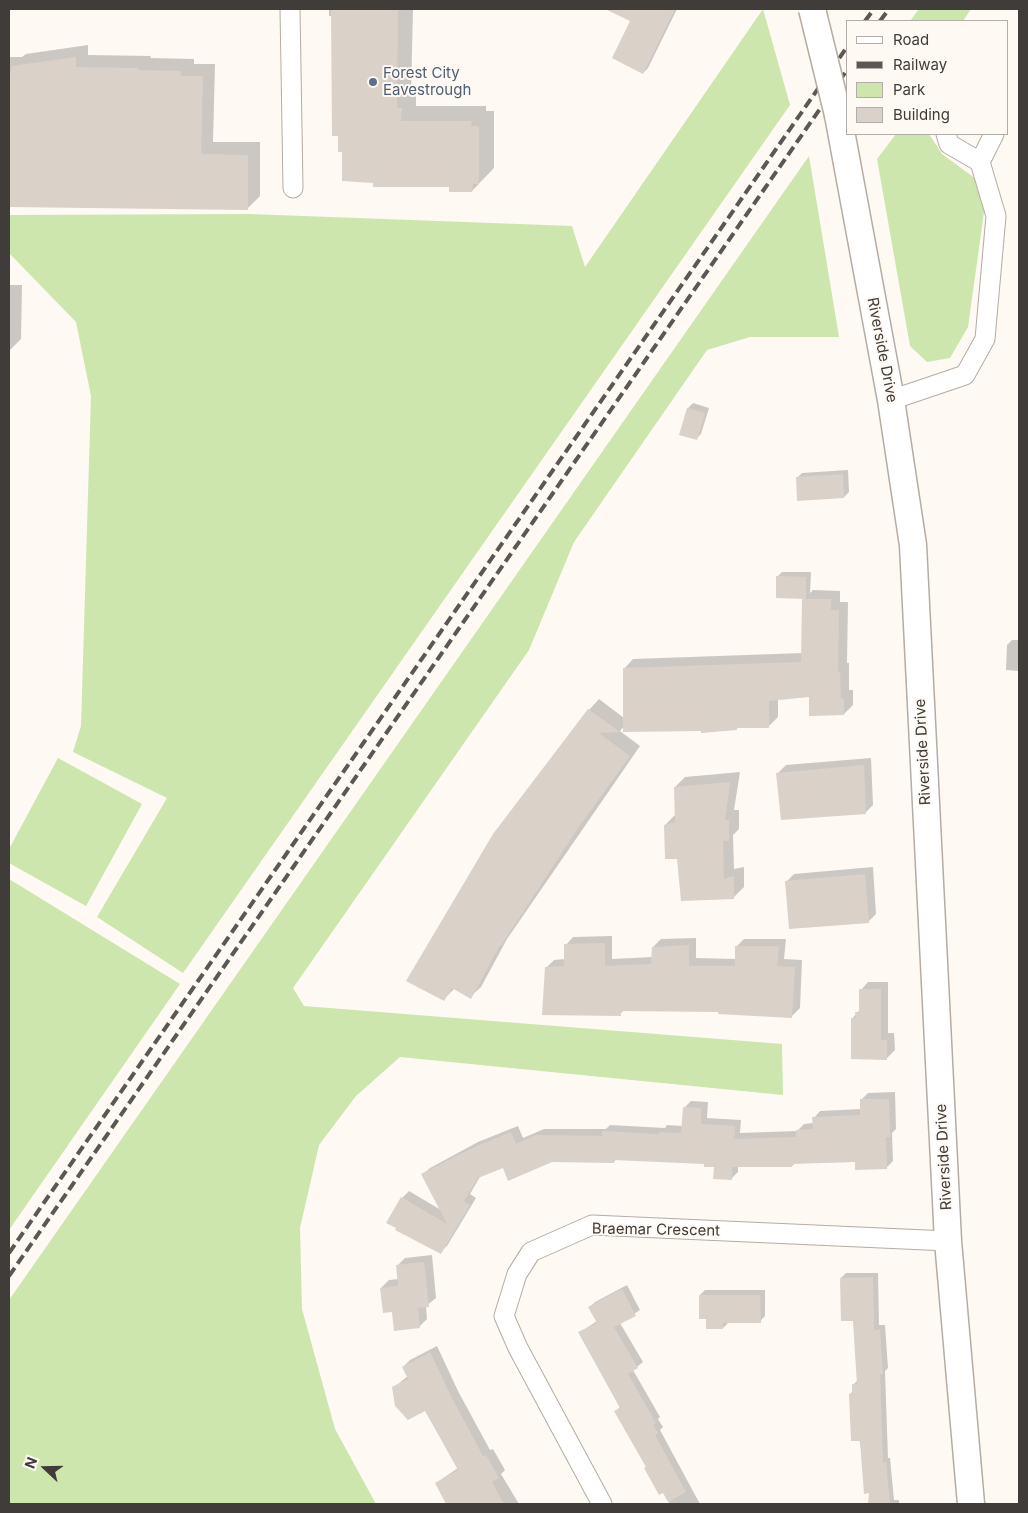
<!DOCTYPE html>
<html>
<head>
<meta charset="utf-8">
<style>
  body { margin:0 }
  #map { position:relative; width:1028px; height:1513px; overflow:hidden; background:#fef9f3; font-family:Inter,sans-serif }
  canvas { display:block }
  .frame { position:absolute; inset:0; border:10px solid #403c39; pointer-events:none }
  .legend { position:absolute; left:846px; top:20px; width:162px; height:115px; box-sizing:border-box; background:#fef9f3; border:1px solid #b2ada9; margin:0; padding:6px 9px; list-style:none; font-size:15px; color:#403c39 }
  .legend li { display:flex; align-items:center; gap:10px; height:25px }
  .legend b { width:25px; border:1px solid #b2ada9 }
  .north { position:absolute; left:20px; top:1443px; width:50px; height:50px; -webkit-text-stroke:4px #fef9f3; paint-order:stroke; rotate:291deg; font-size:14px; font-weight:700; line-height:20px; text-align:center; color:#403c39 }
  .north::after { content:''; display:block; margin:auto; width:18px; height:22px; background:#403c39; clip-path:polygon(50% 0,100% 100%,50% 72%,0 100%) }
</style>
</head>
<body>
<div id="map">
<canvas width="1028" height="1513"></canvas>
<div class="frame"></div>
<ul class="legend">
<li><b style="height:6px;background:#fff"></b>Road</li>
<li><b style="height:6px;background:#5c5754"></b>Railway</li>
<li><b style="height:14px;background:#cce6ad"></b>Park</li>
<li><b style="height:14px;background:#dad1c8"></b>Building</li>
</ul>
<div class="north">N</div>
</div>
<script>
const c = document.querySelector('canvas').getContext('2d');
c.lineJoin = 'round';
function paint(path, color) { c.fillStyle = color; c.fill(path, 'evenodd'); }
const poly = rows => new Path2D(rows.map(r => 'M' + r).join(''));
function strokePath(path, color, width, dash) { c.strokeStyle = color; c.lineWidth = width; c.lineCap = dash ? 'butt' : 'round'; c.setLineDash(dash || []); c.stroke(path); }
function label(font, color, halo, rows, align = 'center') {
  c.font = font + ' Inter,sans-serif'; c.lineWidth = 4; c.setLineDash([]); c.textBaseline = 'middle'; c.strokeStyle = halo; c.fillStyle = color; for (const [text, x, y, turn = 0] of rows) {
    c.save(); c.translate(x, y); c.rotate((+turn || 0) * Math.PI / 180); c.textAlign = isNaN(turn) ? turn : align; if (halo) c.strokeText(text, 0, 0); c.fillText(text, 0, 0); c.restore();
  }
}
paint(poly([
  [763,9,790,105,183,973,97,917,167,798,73,752,81,726,91,396,76,322,9,253,9,215,249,214,572,226,585,267],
  [919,9,971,9,963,21,910,21],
  [896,134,929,134,942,154,976,179,984,212,968,327,950,358,927,362,910,346,877,159],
  [809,156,839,337,750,337,707,350,574,542,529,650,293,988,304,1006,782,1044,783,1095,400,1057,356,1096,319,1145,300,1228,302,1309,335,1429,376,1504,9,1504,9,1300],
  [58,758,142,804,86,906,9,863,9,849],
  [9,879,180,984,9,1230]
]), '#cce6ad');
paint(poly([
  [329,9,413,9,411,94,416,94,416,106,486,106,486,111,494,111,494,168,472,191,450,186,374,182,344,151,332,16,329,16],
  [630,9,677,9,648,68,643,73,632,20,626,17],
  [88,45,88,55,151,56,150,58,194,59,194,64,215,64,213,142,260,142,260,196,247,209,9,205,9,57,22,57,26,54],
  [9,285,22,285,21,339,9,351],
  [693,403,709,408,701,434,696,439,688,408],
  [848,470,849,492,844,497,797,478,802,473],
  [782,572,811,572,810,593,813,590,840,591,840,602,848,602,847,663,849,663,849,690,853,690,853,705,844,714,810,696,778,699,778,717,769,726,702,729,624,726,620,731,640,746,507,939,481,987,470,997,455,988,444,999,589,710,599,699,624,718,624,669,633,659,803,653,804,600,805,598,777,577],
  [1012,640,1019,640,1019,671,1006,670,1007,645],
  [871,758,873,805,865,813,778,773,786,765],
  [740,772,734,810,739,810,739,829,733,835,734,869,744,867,744,887,733,898,678,858,665,825,675,815,675,787,685,777],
  [873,867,876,914,868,922,787,881,794,874],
  [612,936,612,959,653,957,653,947,661,939,696,938,696,958,736,959,736,947,744,939,786,939,784,959,802,960,800,1008,792,1016,719,1011,624,1010,620,1014,546,968,554,960,565,959,566,945,573,937],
  [868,982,888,982,888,1033,894,1033,895,1050,887,1058,852,1019,861,1008,861,990],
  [895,1092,896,1129,892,1133,893,1161,886,1168,856,1160,795,1163,792,1166,738,1166,738,1172,731,1179,715,1166,705,1163,617,1158,614,1162,552,1161,503,1166,481,1175,470,1194,476,1198,447,1246,440,1252,402,1198,409,1191,441,1210,423,1174,430,1168,478,1142,518,1126,523,1138,544,1129,606,1129,610,1125,665,1128,667,1125,683,1126,684,1108,691,1101,708,1102,707,1118,741,1120,740,1133,797,1131,804,1124,814,1123,814,1118,820,1111,861,1109,861,1100,868,1093],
  [432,1255,436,1298,426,1306,427,1319,419,1327,393,1311,381,1288,389,1280,399,1279,397,1266,405,1258],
  [846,1273,878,1273,879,1325,885,1325,888,1368,885,1371,888,1458,890,1458,894,1500,899,1500,899,1504,870,1504,870,1492,850,1394,853,1391,853,1385,858,1380,854,1320,841,1278],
  [627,1285,640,1310,620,1323,643,1362,633,1370,660,1417,658,1419,663,1427,660,1430,700,1504,703,1504,670,1504,616,1411,620,1407,579,1333,597,1321,590,1307,595,1302],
  [705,1290,765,1290,765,1316,760,1321,728,1323,723,1328,708,1318,700,1295],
  [437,1346,458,1391,490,1450,493,1449,505,1470,501,1474,519,1504,447,1504,436,1483,458,1468,426,1410,393,1388,408,1376,403,1367,410,1360]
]), '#0003');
paint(poly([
  [331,9,398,9,397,108,402,108,401,121,472,121,471,126,479,126,479,184,473,184,472,192,449,192,449,187,373,187,373,183,342,181,342,152,338,152,338,136,332,136],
  [605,9,675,9,643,74,612,58,630,21],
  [76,57,76,67,138,68,138,70,181,71,181,76,203,76,201,154,248,155,248,210,9,207,9,80,12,66],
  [687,408,705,413,697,440,679,435],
  [843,474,844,498,797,501,796,477],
  [776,576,806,577,806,599,776,598],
  [802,599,831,599,831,610,839,610,838,672,840,672,841,699,844,699,844,715,809,716,809,697,769,701,769,728,737,728,737,730,701,733,701,731,623,732,623,668,801,662],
  [588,709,620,732,599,733,630,756,576,831,501,946,500,945,471,999,452,988,444,1001,406,981,493,834],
  [864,765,866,814,781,820,776,773],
  [730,782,725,820,729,820,729,841,723,841,724,879,734,876,734,899,681,901,677,859,665,859,664,825,675,822,674,787],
  [865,874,869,923,789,929,785,881],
  [605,943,605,966,651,964,652,947,689,945,689,966,735,966,735,946,779,946,777,966,795,967,792,1018,718,1014,718,1012,621,1011,621,1016,542,1015,545,967,564,966,564,944],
  [859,989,881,989,881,1040,887,1040,887,1060,851,1059,851,1018,856,1018,855,1012,859,1012],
  [860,1099,889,1099,890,1137,886,1137,887,1169,855,1170,855,1162,792,1164,792,1167,732,1167,732,1180,713,1179,714,1167,704,1167,704,1164,614,1160,614,1163,552,1162,508,1181,503,1168,478,1178,464,1201,470,1205,441,1254,395,1230,396,1228,386,1223,401,1197,447,1224,421,1174,470,1149,511,1132,516,1144,536,1135,602,1136,602,1131,659,1134,659,1132,681,1133,683,1107,701,1108,701,1124,735,1126,734,1139,796,1137,796,1130,813,1129,812,1117,860,1115],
  [424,1262,429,1307,418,1308,420,1328,394,1331,392,1312,383,1313,380,1288,398,1286,396,1265],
  [873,1277,874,1330,880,1329,883,1374,880,1374,883,1463,886,1462,890,1504,868,1504,869,1493,864,1494,860,1441,851,1441,849,1394,852,1394,852,1384,857,1384,853,1321,841,1321,840,1278],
  [622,1289,636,1316,614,1327,638,1368,628,1374,656,1423,653,1424,658,1433,655,1435,686,1492,668,1502,663,1493,659,1495,644,1468,646,1467,614,1411,620,1408,578,1332,597,1323,588,1307],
  [699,1295,760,1295,761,1323,723,1323,723,1329,706,1329,706,1319,699,1319],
  [430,1352,452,1398,483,1456,486,1455,499,1478,492,1482,504,1504,446,1504,435,1483,458,1470,425,1411,408,1420,395,1406,392,1387,408,1379,402,1367]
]), '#dad1c8');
const minor = poly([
  [290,9,293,188],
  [946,134,949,144,980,162],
  [891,400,965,375,985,339,996,216,980,162,994,134],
  [602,1504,518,1348,504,1316,517,1274,531,1252,592,1225,948,1241]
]);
const secondary = poly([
  [838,115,891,400,913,545,948,1241,971,1504]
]);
strokePath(minor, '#b5aca3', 21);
strokePath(secondary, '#b5aca3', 29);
strokePath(minor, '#fff', 19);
strokePath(secondary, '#fff', 26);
strokePath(poly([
  [865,21,874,9],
  [880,21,889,9],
  [9,1253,847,47],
  [9,1276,847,70]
]), '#5c5754', 4, [10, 5]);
const secondaryBridge = poly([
  [812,9,838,115]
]);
strokePath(secondaryBridge, '#b5aca3', 29, []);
strokePath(secondaryBridge, '#fff', 26);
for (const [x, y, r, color] of [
  [373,82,5,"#5c6f8a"]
]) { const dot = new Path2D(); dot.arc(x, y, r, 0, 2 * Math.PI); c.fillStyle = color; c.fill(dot); strokePath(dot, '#fef9f3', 2); }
label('15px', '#4e5e75', '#fef9f3', [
  ["Forest City",383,73],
  ["Eavestrough",383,90]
], 'left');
label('15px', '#403c39', '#fef9f3', [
  ["Riverside Drive",882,350,79],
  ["Riverside Drive",923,752,-93],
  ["Riverside Drive",944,1157,-93],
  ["Braemar Crescent",656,1230,1]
]);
</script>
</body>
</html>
